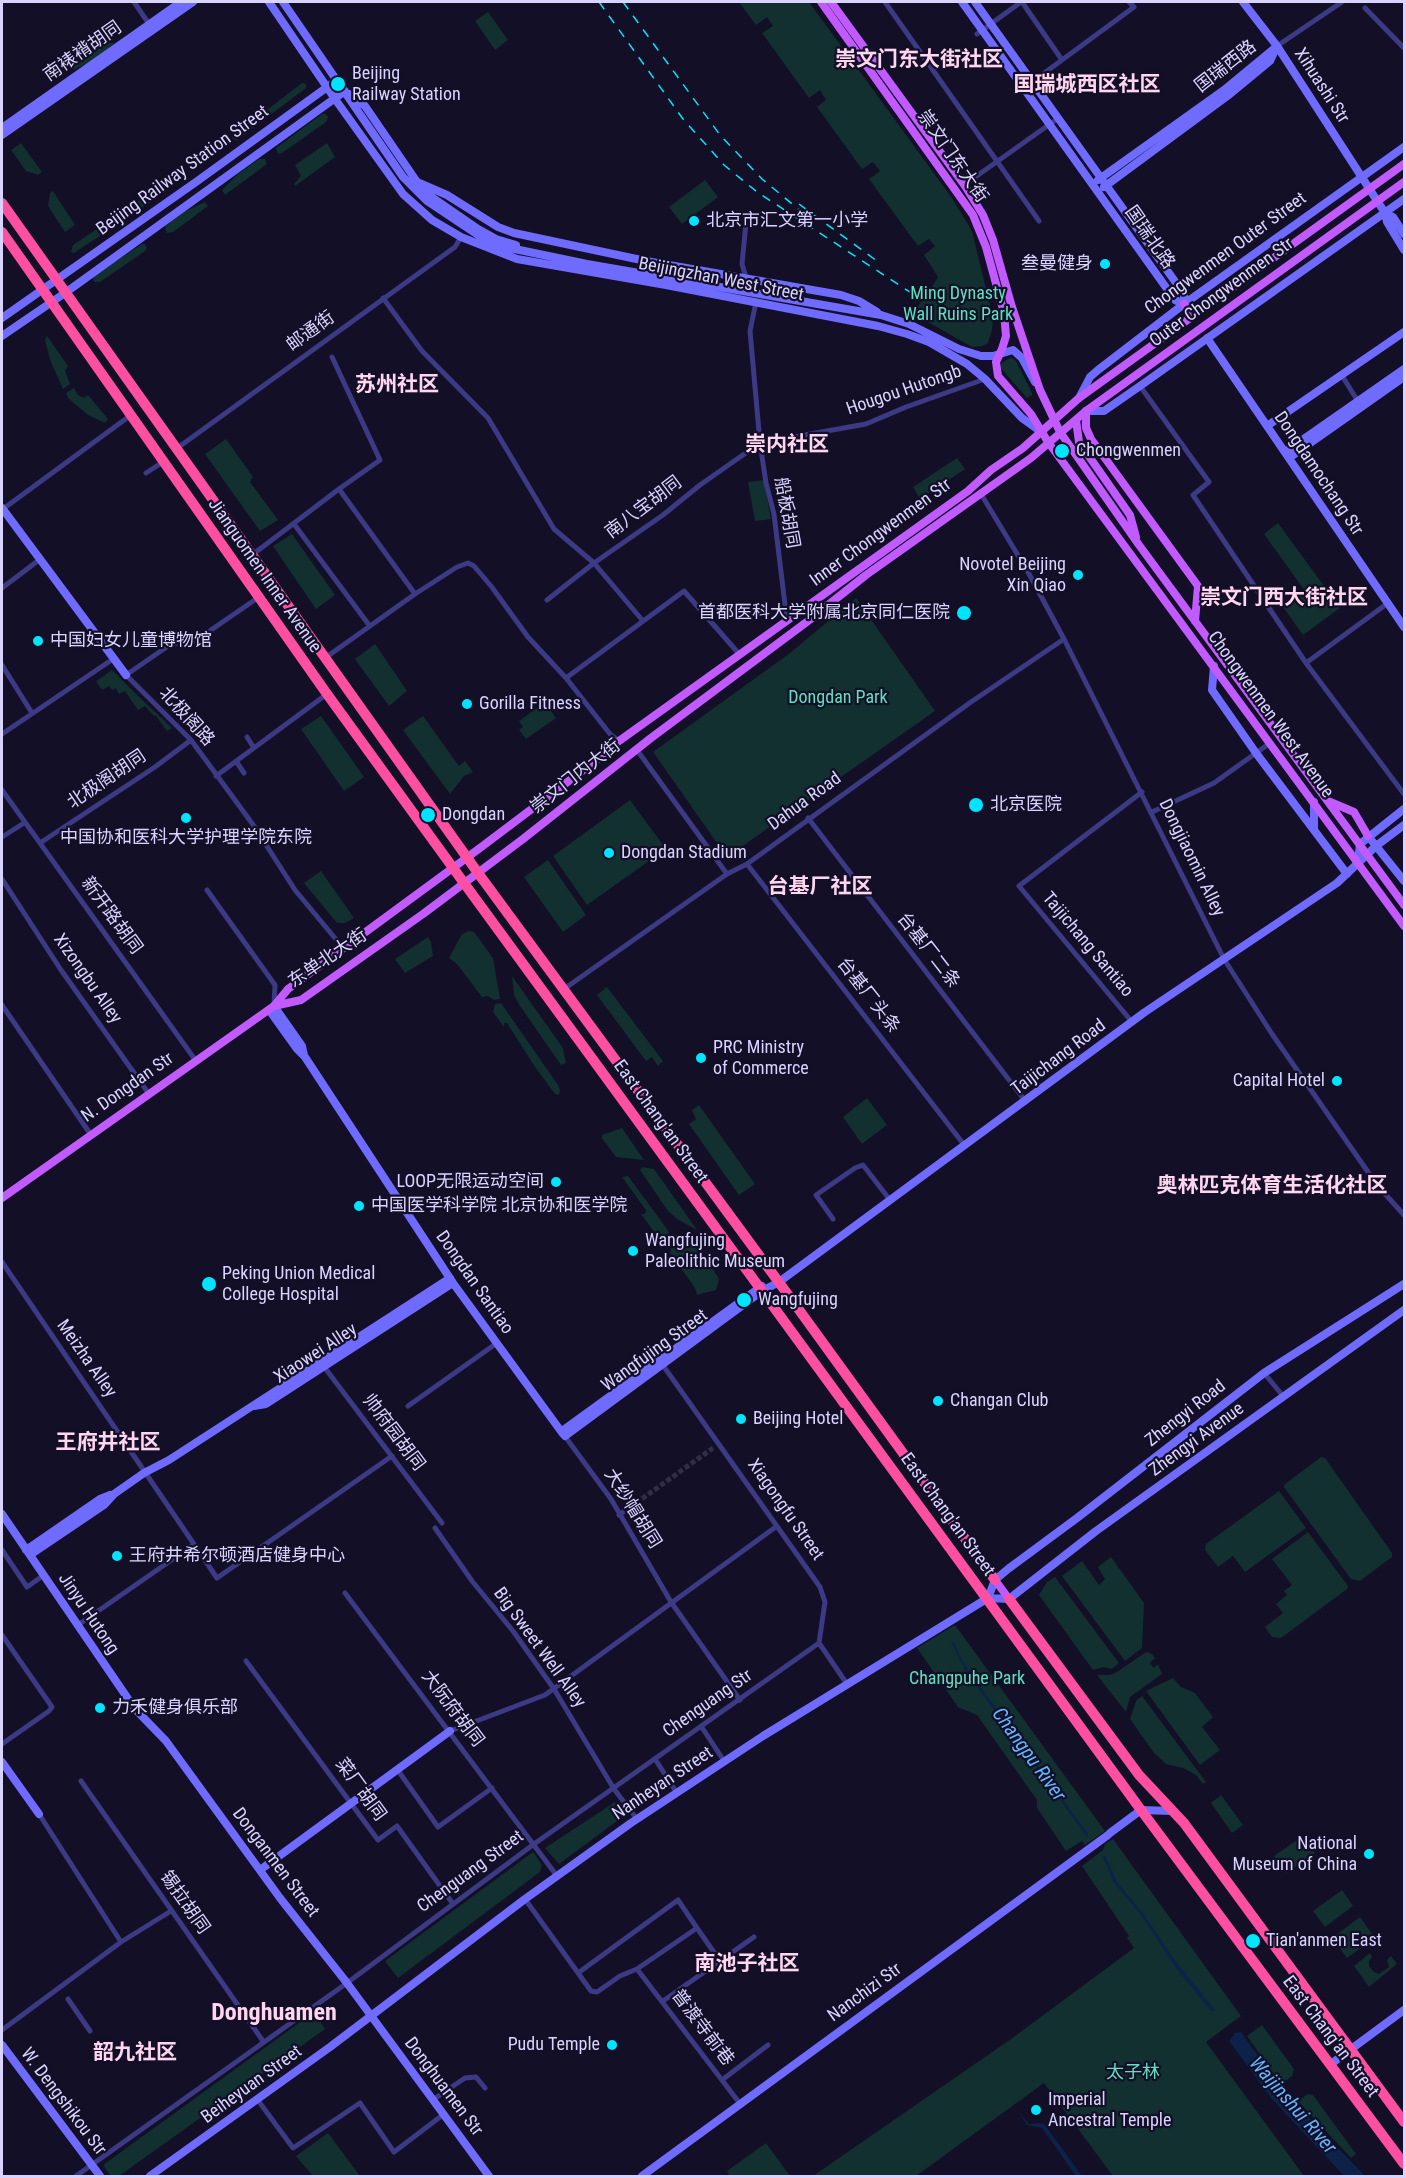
<!DOCTYPE html>
<html>
<head>
<meta charset="utf-8">
<style>
  body { margin:0 }
  #map { position:relative; width:1406px; height:2178px; overflow:hidden; background:#130f26; font-family:"Roboto Condensed",sans-serif }
  canvas { display:block }
  .frame { position:absolute; inset:0; border:3px solid #d9d4ff; pointer-events:none }
</style>
</head>
<body>
<div id="map">
<canvas width="1406" height="2178"></canvas>
<div class="frame"></div>
</div>
<script>
const c = document.querySelector('canvas').getContext('2d');
c.lineJoin = 'round';
function paint(path, color) { c.fillStyle = color; c.fill(path, 'evenodd'); }
const poly = rows => new Path2D(rows.map(r => 'M' + r).join(''));
function strokePath(path, color, width, dash) { c.strokeStyle = color; c.lineWidth = width; c.lineCap = dash ? 'butt' : 'round'; c.setLineDash(dash || []); c.stroke(path); }
function label(font, color, halo, rows, align = 'center') {
  c.font = font + ' "Roboto Condensed","Noto Sans SC",sans-serif'; c.lineWidth = 4.5; c.setLineDash([]); c.textBaseline = 'middle'; c.strokeStyle = halo; c.fillStyle = color; for (const [text, x, y, turn = 0] of rows) {
    c.save(); c.translate(x, y); c.rotate((+turn || 0) * Math.PI / 180); c.textAlign = isNaN(turn) ? turn : align; if (halo) c.strokeText(text, 0, 0); c.fillText(text, 0, 0); c.restore();
  }
}
paint(poly([
  [739,2,809,2,952,198,972,231,993,318,992,330,988,343,982,346,972,347,912,313,929,292,938,277,924,255,935,246,929,239,918,246,869,179,880,171,873,162,862,169,817,107,826,100,820,90,809,98,762,33,773,26,767,17,756,25],
  [488,12,508,40,495,50,475,21],
  [92,42,114,43,97,59,73,70,72,62,80,50],
  [302,83,306,84,306,88,237,140,233,139,232,137],
  [322,114,326,114,328,117,326,122,282,153,278,154,276,148],
  [21,143,42,172,38,175,26,171,11,150],
  [327,143,335,157,295,186,294,184,301,176,295,165],
  [259,159,265,159,267,164,225,195,222,190,237,175],
  [705,180,718,197,682,224,669,207],
  [162,185,162,190,151,202,74,253,71,252,73,245],
  [53,191,75,225,65,232,48,206,50,193],
  [205,202,208,206,173,232,167,233,165,229,166,225,184,212],
  [142,244,145,244,147,248,145,251,100,282,94,282,93,278,95,275],
  [47,336,68,366,65,371,70,384,63,389,50,360,45,340],
  [1011,357,1016,361,1032,393,1032,395,1027,398,1000,367,1002,363],
  [74,388,78,395,84,398,88,395,108,419,105,423,88,415,68,398,66,393],
  [226,439,253,477,250,482,278,520,260,531,205,454],
  [957,458,965,469,920,499,913,487],
  [764,480,771,519,755,521,748,482],
  [1278,523,1340,608,1303,635,1283,607,1305,591,1264,534],
  [292,534,335,595,316,609,273,546],
  [856,598,935,711,727,857,653,752,790,653],
  [375,644,407,691,389,706,355,659],
  [112,670,135,693,172,728,167,731,156,716,154,716,145,706,138,710,125,691,119,694,116,688,112,690,109,686,102,690,96,681],
  [545,702,556,718,526,739,519,730,523,727,519,721],
  [321,716,364,777,344,791,301,729],
  [423,716,459,766,465,761,473,772,464,776,450,794,403,730],
  [630,800,666,849,587,905,553,856],
  [548,860,586,915,563,932,524,877],
  [321,871,354,918,345,923,337,923,304,883],
  [469,931,474,932,493,958,500,999,494,1000,488,996,482,997,457,964,449,958,462,934],
  [428,937,431,942,433,956,405,973,395,959],
  [512,976,563,1048,566,1063,561,1065,520,1006,514,995],
  [607,987,663,1061,658,1066,652,1057,646,1061,597,995],
  [501,1003,558,1085,560,1090,559,1095,555,1094,535,1067,507,1023,504,1023,504,1027,493,1012,495,1004],
  [867,1098,887,1125,862,1144,843,1117],
  [699,1105,755,1184,739,1195,689,1124,696,1119,692,1110],
  [622,1128,644,1160,616,1157,602,1138,602,1135],
  [642,1167,654,1169,697,1230,677,1219,668,1211,640,1170],
  [628,1176,667,1229,669,1233,666,1236,658,1237,641,1214,645,1214,646,1210,622,1177],
  [674,1234,698,1248,718,1277,719,1280,716,1290,697,1295,695,1288,670,1253,672,1245,670,1240],
  [1321,1457,1325,1458,1392,1553,1392,1557,1360,1581,1351,1579,1284,1487,1285,1484],
  [1279,1491,1306,1528,1245,1572,1233,1556,1218,1567,1205,1550,1206,1544],
  [1308,1532,1348,1586,1347,1589,1281,1638,1272,1637,1265,1627,1283,1613,1276,1604,1287,1595,1284,1591,1292,1585,1272,1559],
  [1111,1557,1144,1603,1142,1648,1125,1661,1062,1576,1082,1561,1099,1585,1105,1579,1098,1567],
  [1055,1577,1119,1663,1112,1669,1104,1667,1093,1670,1039,1595,1047,1582],
  [955,1625,1105,1831,1085,1845,1082,1841,1066,1851,1037,1808,1037,1800,977,1715,958,1707,917,1648],
  [1146,1652,1152,1654,1155,1658,1150,1663,1154,1668,1158,1664,1162,1674,1130,1697,1126,1712,1097,1675,1110,1675,1117,1672],
  [1173,1678,1181,1687,1195,1693,1213,1717,1202,1727,1220,1750,1200,1765,1146,1691],
  [1142,1696,1206,1782,1203,1784,1196,1775,1183,1768,1166,1764,1154,1753,1130,1719,1136,1701],
  [1221,1795,1243,1825,1232,1833,1211,1803],
  [615,1802,625,1815,559,1864,545,1848],
  [1303,1836,1315,1853,1287,1873,1274,1856],
  [1113,1839,1241,2016,1206,2042,1304,2176,1113,2176,1044,2083,916,2176,813,2176,1011,2039,1134,1948,1127,1938,1129,1936,1082,1866,1103,1850,1105,1844],
  [533,1852,542,1865,540,1872,398,1978,385,1961],
  [1342,1890,1353,1906,1325,1927,1313,1911],
  [1360,1917,1375,1938,1347,1958,1332,1938],
  [1370,1953,1372,1957,1369,1961,1369,1966,1374,1972,1379,1974,1389,1967,1387,1960,1391,1956,1397,1964,1369,1987,1354,1966],
  [314,2012,325,2029,119,2176,111,2176,103,2165],
  [1262,2025,1294,2069,1292,2076,1281,2084,1247,2036],
  [1308,2094,1313,2095,1356,2154,1351,2158,1298,2101],
  [328,2133,360,2176,313,2176,296,2156],
  [766,2143,790,2176,730,2176,727,2171]
]), '#12302f');
paint(poly([
  [951,1642,954,1642,962,1660,977,1682,1088,1834,1087,1837,966,1672],
  [1102,1855,1105,1856,1118,1883,1143,1913,1174,1959,1215,2010,1212,2012,1175,1967,1141,1915,1114,1883],
  [1241,2032,1282,2089,1365,2176,1344,2176,1271,2098,1229,2041,1235,2033],
  [1017,2109,1029,2124,1042,2123,1045,2125,1082,2176,1076,2176,1042,2128,1027,2125]
]), '#0c2248');
strokePath(poly([
  [636,1503,713,1448]
]), '#312d47', 5, [5, 2.5]);
strokePath(poly([
  [134,2,149,24],
  [885,2,1039,221],
  [1022,2,1062,60,1134,7,1129,2],
  [1365,8,1404,48],
  [977,34,1021,2],
  [1277,46,1342,2],
  [1043,74,1062,60],
  [964,185,1057,119],
  [746,223,742,264,750,291],
  [383,298,422,351,488,418,554,529,594,563,643,621],
  [756,302,750,331,760,443,766,483,774,514,787,621],
  [332,357,380,460,339,489],
  [1341,374,1359,403],
  [1140,386,1209,482,1193,495,1306,663,1404,794],
  [176,449,455,247,461,237],
  [146,473,163,462],
  [981,494,1028,572,1064,639,1224,959,1272,1034,1377,1185,1404,1215],
  [3,509,131,415],
  [294,524,369,625],
  [252,555,339,489,415,594,457,567,468,563,474,566,491,586,528,637,566,678,610,734,619,741],
  [2,588,39,560],
  [259,597,195,641,171,644,126,675,191,740,254,826,295,890,344,949],
  [547,600,594,563,663,515,700,485,760,443,866,424,906,407,985,379],
  [325,658,415,594],
  [1306,663,1388,603],
  [2,665,32,713],
  [566,678,684,591,740,655],
  [2,734,113,659],
  [247,737,254,748],
  [637,750,727,874],
  [236,761,244,773],
  [216,776,327,694],
  [2,790,196,1061],
  [1152,812,1214,783,1270,743],
  [808,818,1026,1102],
  [2,837,24,823],
  [40,843,155,767,191,740],
  [747,864,965,1146],
  [2,879,61,970,149,1094],
  [207,890,275,985,274,1004],
  [564,989,727,874,747,864,971,702,1064,639],
  [2,1005,91,1135],
  [1132,1022,1019,886,1142,792],
  [833,1219,816,1195,855,1168,863,1165,890,1200],
  [2,1262,217,1578,392,1456],
  [322,1364,442,1523],
  [662,1364,820,1587,825,1602,819,1643,847,1684],
  [1264,1373,1283,1396],
  [408,1406,497,1343],
  [564,1435,611,1499,671,1602,740,1700],
  [619,1515,636,1503],
  [435,1528,472,1581,513,1631,554,1689,614,1789,637,1819],
  [2,1550,27,1587,44,1575],
  [345,1593,557,1876],
  [78,1625,193,1545],
  [2,1635,52,1707,49,1711,2,1744],
  [246,1661,378,1840,397,1826,453,1904],
  [701,1726,724,1761],
  [450,1731,545,1695,777,1526],
  [655,1759,677,1793],
  [397,1769,438,1827,492,1788],
  [81,1781,263,2041],
  [39,1814,121,1942],
  [525,1899,591,1991,597,1992,620,1976,637,1969,697,1928,720,1961],
  [637,1969,741,2105],
  [578,1973,678,1900,697,1928],
  [68,1999,90,2031],
  [663,2001,754,1937],
  [2,2030,121,1942,171,1911],
  [722,2080,768,2045],
  [257,2099,293,2148,360,2103,394,2152,444,2114],
  [434,2099,465,2078,476,2077,485,2088],
  [76,2176,347,1983,534,1844,819,1643]
]), '#3d3a85', 5);
strokePath(poly([
  [269,2,335,99,403,194,432,220,461,237,517,259,666,285,878,326,907,334,929,342,967,364,985,379,1022,418,1040,431],
  [283,2,403,177,427,201,481,237,505,247,587,264,881,315,909,324,959,349,981,356,993,356,1013,350,1022,358,1035,382],
  [962,2,1175,300,1184,304,1184,294,975,2],
  [1243,2,1277,46,1385,213,1387,222,1404,250],
  [349,94,365,106,417,182,433,198,478,229,496,239,516,245],
  [2,128,181,2],
  [2,135,193,2],
  [1098,180,1224,90,1276,47],
  [417,182,447,195,498,227,514,233,646,261,841,295,859,301,877,312],
  [1104,187,1230,94,1270,61,1277,46],
  [1385,213,1393,217,1404,234],
  [2,318,196,182,337,80],
  [2,336,65,293,345,91],
  [1207,338,1404,627],
  [1079,398,1090,377,1098,370,1184,304,1404,147],
  [1086,411,1104,411,1140,386,1404,199],
  [1267,426,1404,332],
  [1285,452,1404,369],
  [1289,458,1404,377],
  [2,508,126,675],
  [1214,666,1212,690,1256,753,1347,874],
  [1314,802,1314,829],
  [1368,836,1404,881],
  [1358,862,1360,844,1404,809],
  [274,1006,302,1046,304,1055],
  [269,1010,297,1049,305,1057,453,1283,563,1434],
  [254,1406,266,1404,453,1283],
  [562,1431,762,1286],
  [565,1436,762,1291,779,1282,1145,1012,1337,883,1376,846,1404,825],
  [2,1514,135,1709,166,1741,280,1898,347,1983,489,2176],
  [26,1550,100,1499,110,1495],
  [30,1555,104,1505,114,1494,144,1473,169,1460,450,1278],
  [988,1598,995,1580,1008,1569,1077,1518,1264,1373,1404,1284],
  [988,1598,1009,1599,1096,1531,1404,1310],
  [2,1762,39,1814],
  [1110,1833,1141,1810,1172,1811],
  [260,1870,450,1731],
  [2,2045,100,2176],
  [1331,2064,1404,2010],
  [150,2176,330,2047,525,1899,631,1823,763,1736,988,1598],
  [642,2176,1108,1835]
]), '#6f6bff', 8);
strokePath(poly([
  [821,2,973,215,986,247,1004,313,1006,336,1002,349,996,362,998,376,1031,414,1048,442,1404,926],
  [831,2,965,186,983,215,993,240,1012,307,1040,390,1060,432,1139,545,1404,905],
  [1184,304,1192,317],
  [1086,411,1086,428,1091,439,1198,586,1195,621],
  [1076,420,1079,442,1130,515,1136,537],
  [1328,801,1354,812,1368,836],
  [274,1006,301,1000,423,914,523,839,651,738,808,621,866,575,1031,458,1086,411,1404,182],
  [2,1198,274,1006,288,989,480,848,594,762,619,741,968,491,991,470,1023,448,1079,398,1404,164],
  [995,1580,1009,1599]
]), '#c25bff', 8);
strokePath(poly([
  [2,203,478,873,789,1296,995,1580],
  [2,232,327,694,464,883,1141,1810,1404,2164],
  [1009,1599,1139,1775,1184,1823,1404,2122]
]), '#ff4fa3', 10);
strokePath(poly([
  [599,2,683,119,724,165,757,192,922,300],
  [623,2,720,135,762,179,803,213],
  [799,204,881,264]
]), '#00e5ff', 1.5, [9, 8]);
for (const [x, y, r, color] of [
  [338,84,8,"#00e5ff"],
  [694,221,6,"#00e5ff"],
  [1105,264,6,"#00e5ff"],
  [1062,451,8,"#00e5ff"],
  [1078,575,6,"#00e5ff"],
  [964,613,8,"#00e5ff"],
  [38,641,6,"#00e5ff"],
  [467,704,6,"#00e5ff"],
  [976,805,8,"#00e5ff"],
  [428,815,8,"#00e5ff"],
  [186,818,6,"#00e5ff"],
  [609,853,6,"#00e5ff"],
  [701,1058,6,"#00e5ff"],
  [1337,1081,6,"#00e5ff"],
  [556,1182,6,"#00e5ff"],
  [359,1206,6,"#00e5ff"],
  [633,1251,6,"#00e5ff"],
  [209,1284,8,"#00e5ff"],
  [744,1300,8,"#00e5ff"],
  [938,1401,6,"#00e5ff"],
  [741,1419,6,"#00e5ff"],
  [117,1556,6,"#00e5ff"],
  [100,1708,6,"#00e5ff"],
  [1369,1854,6,"#00e5ff"],
  [1253,1941,8,"#00e5ff"],
  [612,2045,6,"#00e5ff"],
  [1036,2110,6,"#00e5ff"]
]) { const dot = new Path2D(); dot.arc(x, y, r, 0, 2 * Math.PI); c.fillStyle = color; c.fill(dot); strokePath(dot, '#130f26', 2); }
label('18px', '#d9d4ff', '#130f26', [
  ["南裱褙胡同",83,52,-35],
  ["国瑞西路",1226,67,-38],
  ["Xihuashi Str",1321,86,57],
  ["崇文门东大街",952,157,55],
  ["Beijing Railway Station Street",183,171,-36],
  ["国瑞北路",1149,238,55],
  ["Chongwenmen Outer Street",1226,254,-36],
  ["Beijingzhan West Street",721,280,11],
  ["Outer Chongwenmen Str",1222,293,-36],
  ["邮通街",311,332,-36],
  ["Hougou Hutongb",904,391,-19],
  ["Dongdamochang Str",1318,474,56],
  ["南八宝胡同",644,508,-37],
  ["船板胡同",786,513,80],
  ["Inner Chongwenmen Str",881,533,-36],
  ["Jianguomen Inner Avenue",264,576,55],
  ["Chongwenmen West Avenue",1270,715,54],
  ["北极阁路",186,717,48],
  ["崇文门内大街",576,777,-38],
  ["北极阁胡同",107,780,-34],
  ["Dahua Road",805,802,-36],
  ["Dongjiaomin Alley",1191,858,64],
  ["新开路胡同",111,916,54],
  ["Taijichang Santiao",1087,945,50],
  ["台基厂二条",928,951,52],
  ["东单北大街",328,959,-34],
  ["Xizongbu Alley",87,979,55],
  ["台基厂头条",868,996,52],
  ["Taijichang Road",1059,1058,-37],
  ["N. Dongdan Str",128,1088,-35],
  ["East Chang'an Street",660,1122,54],
  ["Dongdan Santiao",474,1283,55],
  ["Wangfujing Street",655,1351,-36],
  ["Xiaowei Alley",316,1354,-33],
  ["Meizha Alley",86,1359,55],
  ["Zhengyi Road",1186,1414,-38],
  ["帅府园胡同",393,1433,53],
  ["Zhengyi Avenue",1197,1440,-36],
  ["大纱帽胡同",632,1509,58],
  ["Xiagongfu Street",785,1510,55],
  ["East Chang'an Street",947,1515,54],
  ["Jinyu Hutong",88,1614,56],
  ["Big Sweet Well Alley",539,1648,54],
  ["Chenguang Str",708,1704,-35],
  ["大阮府胡同",452,1709,53],
  ["Nanheyan Street",663,1784,-34],
  ["菜厂胡同",360,1790,54],
  ["Donganmen Street",275,1863,53],
  ["Chenguang Street",471,1872,-36],
  ["锡拉胡同",184,1903,55],
  ["Nanchizi Str",865,1993,-36],
  ["普渡寺前巷",702,2028,53],
  ["East Chang'an Street",1330,2037,53],
  ["Beiheyuan Street",252,2085,-36],
  ["Donghuamen Str",443,2087,53],
  ["W. Dengshikou Str",63,2102,53]
]);
label('18px', '#d9d4ff', '#130f26', [
  ["Beijing",352,74],
  ["Railway Station",352,95],
  ["北京市汇文第一小学",706,221],
  ["叁曼健身",1093,264,"right"],
  ["Chongwenmen",1076,451],
  ["Novotel Beijing",1066,565,"right"],
  ["Xin Qiao",1066,586,"right"],
  ["首都医科大学附属北京同仁医院",950,613,"right"],
  ["中国妇女儿童博物馆",50,641],
  ["Gorilla Fitness",479,704],
  ["北京医院",990,805],
  ["Dongdan",442,815],
  ["中国协和医科大学护理学院东院",186,838,"center"],
  ["Dongdan Stadium",621,853],
  ["PRC Ministry",713,1048],
  ["of Commerce",713,1069],
  ["Capital Hotel",1325,1081,"right"],
  ["LOOP无限运动空间",544,1182,"right"],
  ["中国医学科学院 北京协和医学院",371,1206],
  ["Wangfujing",645,1241],
  ["Paleolithic Museum",645,1262],
  ["Peking Union Medical",222,1274],
  ["College Hospital",222,1295],
  ["Wangfujing",758,1300],
  ["Changan Club",950,1401],
  ["Beijing Hotel",753,1419],
  ["王府井希尔顿酒店健身中心",129,1556],
  ["力禾健身俱乐部",112,1708],
  ["National",1357,1844,"right"],
  ["Museum of China",1357,1865,"right"],
  ["Tian'anmen East",1266,1941],
  ["Pudu Temple",600,2045,"right"],
  ["Imperial",1048,2100],
  ["Ancestral Temple",1048,2121]
], 'left');
label('18px', '#5fe0c0', '#130f26', [
  ["Ming Dynasty",958,294],
  ["Wall Ruins Park",958,315],
  ["Dongdan Park",838,698],
  ["Changpuhe Park",967,1679],
  ["太子林",1133,2073]
]);
label('italic 20px', '#62b6ff', '#130f26', [
  ["Changpu River",1028,1755,54],
  ["Waijinshui River",1292,2106,49]
]);
label('bold 21px', '#ffd6f0', '#130f26', [
  ["崇文门东大街社区",919,61],
  ["国瑞城西区社区",1087,86],
  ["苏州社区",397,386],
  ["崇内社区",787,446],
  ["崇文门西大街社区",1284,599],
  ["台基厂社区",820,888],
  ["奥林匹克体育生活化社区",1272,1187],
  ["王府井社区",108,1444],
  ["南池子社区",747,1965],
  ["韶九社区",135,2054]
]);
label('bold 24px', '#ffd6f0', '#130f26', [
  ["Donghuamen",274,2014]
]);
</script>
</body>
</html>
